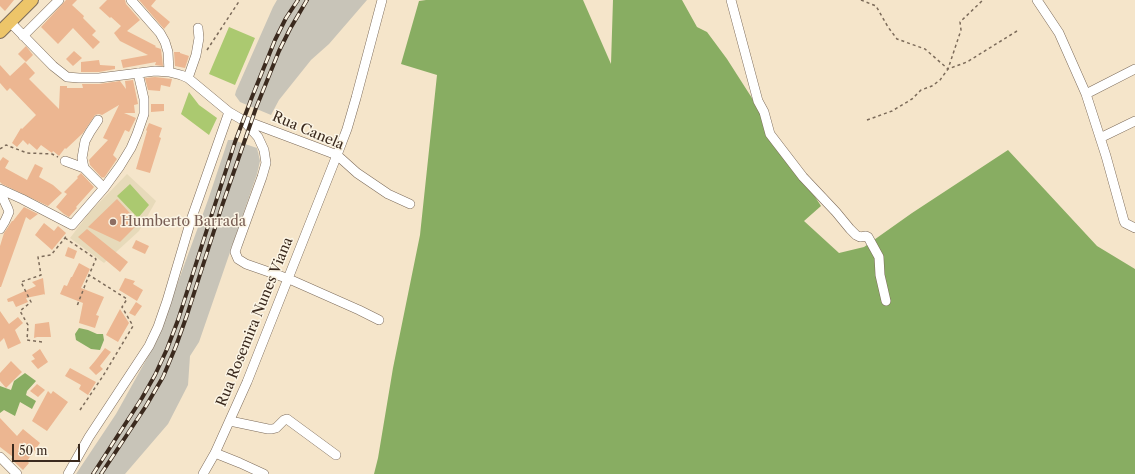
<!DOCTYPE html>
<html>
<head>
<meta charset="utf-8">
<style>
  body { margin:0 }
  #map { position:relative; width:1135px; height:474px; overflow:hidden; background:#f5e5ca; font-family:"Libre Caslon Text",serif }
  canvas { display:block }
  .scale { position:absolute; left:12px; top:444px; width:68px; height:18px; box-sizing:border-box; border:2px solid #3b2a1e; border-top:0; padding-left:5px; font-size:12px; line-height:14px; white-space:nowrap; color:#3b2a1e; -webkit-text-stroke:3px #fcf5e5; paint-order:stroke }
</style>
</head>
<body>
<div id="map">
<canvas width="1135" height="474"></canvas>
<div class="scale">50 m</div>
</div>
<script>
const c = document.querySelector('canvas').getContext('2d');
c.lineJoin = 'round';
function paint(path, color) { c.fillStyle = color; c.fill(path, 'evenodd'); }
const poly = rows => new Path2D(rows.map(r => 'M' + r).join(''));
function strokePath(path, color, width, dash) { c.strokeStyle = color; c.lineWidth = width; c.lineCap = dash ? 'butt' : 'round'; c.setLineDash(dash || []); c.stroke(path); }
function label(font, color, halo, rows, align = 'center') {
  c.font = font + ' "Libre Caslon Text",serif'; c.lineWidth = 3; c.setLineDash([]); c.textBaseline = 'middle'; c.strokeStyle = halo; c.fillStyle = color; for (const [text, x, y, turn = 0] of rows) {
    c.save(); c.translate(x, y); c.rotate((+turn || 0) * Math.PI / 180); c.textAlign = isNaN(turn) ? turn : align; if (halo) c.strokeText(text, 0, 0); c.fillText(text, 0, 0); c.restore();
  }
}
paint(poly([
  [127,174,156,201,139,231,104,263,70,238,90,212]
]), '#e7daba');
paint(poly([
  [277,0,367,0,329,44,311,60,279,100,271,115,240,102,235,95,236,91,273,7],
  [228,140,233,140,257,148,260,161,257,174,199,342,190,356,188,385,168,424,125,474,76,474,116,414,156,342,208,200]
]), '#c8c4b8');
paint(poly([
  [229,27,255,38,235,85,209,74],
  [189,92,199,105,217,118,209,135,181,114],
  [130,184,149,205,138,218,117,196]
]), '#abc970');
paint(poly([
  [426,0,583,0,611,64,613,0,682,0,697,27,707,32,727,59,821,206,804,221,839,253,864,247,912,213,1008,150,1097,246,1135,269,1135,474,374,474,378,458,393,368,420,235,437,75,401,64,419,1],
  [79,328,88,330,97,334,103,334,104,340,100,350,91,349,76,340,75,334],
  [25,373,36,381,27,391,26,395,36,401,32,409,20,402,15,416,4,410,0,413,0,386,11,390,14,381]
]), '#88ad62');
paint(poly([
  [0,0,14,0,5,11,0,6],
  [66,0,77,0,72,5,84,16,83,18,96,31,92,35,100,42,93,49,73,28,58,44,41,27],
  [107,0,125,0,126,4,140,20,127,31,156,46,155,47,161,49,163,66,155,65,156,62,123,68,121,60,148,55,120,41,114,33,121,26,111,17,110,18,99,8],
  [139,0,156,0,151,6,170,22,164,29],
  [26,46,33,55,26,62,18,54],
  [74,51,82,58,73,66,66,59],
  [174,52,180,52,180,53,189,56,185,68,175,66],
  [99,60,100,65,115,66,115,69,99,72,81,72,81,62],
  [25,62,35,73,29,79,59,109,60,86,67,86,67,88,83,88,82,84,99,84,120,81,126,89,125,81,133,80,138,104,134,105,135,113,124,113,136,118,129,132,125,130,113,155,117,159,104,178,103,177,102,178,90,165,89,160,108,140,103,138,119,105,102,115,99,114,95,115,83,133,66,149,65,148,59,156,53,151,52,153,41,145,37,150,29,143,28,145,23,140,17,147,12,143,21,128,22,129,36,115,10,88,7,91,0,83,0,65,10,76],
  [155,77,172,79,170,87,161,85,160,91,148,90,145,78],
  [151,104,164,104,164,111,151,112],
  [149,123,162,128,159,137,161,138,150,173,136,169,147,131,146,130],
  [3,157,9,161,5,168,27,180,35,164,43,168,39,177,53,185,62,193,48,206,2,184,0,182,0,161],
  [81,173,94,187,76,207,77,208,69,217,64,214,56,207,67,194,64,192,78,178,77,177],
  [117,199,139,223,120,242,88,227],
  [24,207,38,214,30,220,26,217,1,287,0,287,0,246,4,233,12,221,13,221],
  [44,223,54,231,58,226,66,233,52,250,35,235],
  [87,229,128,262,120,272,78,237],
  [136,240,149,246,145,254,132,248],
  [68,247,77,251,74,259,65,256],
  [79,263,90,269,81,288,104,297,96,315,99,316,95,328,79,323,83,303,60,294,64,285,67,286,71,277,72,277],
  [43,278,45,295,45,294,26,298,28,302,16,307,13,301,8,302,7,299,36,286,32,282],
  [125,278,135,281,133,284,143,290,137,301,119,290],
  [136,302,142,306,135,316,129,313],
  [120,309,129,323,118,342,106,335],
  [0,311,9,324,18,317,23,323,15,330,21,343,8,349,4,338,0,342],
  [49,322,51,337,37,337,34,338,35,324],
  [105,348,111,352,100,366,103,369,96,375,89,368,95,361],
  [40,349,48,362,38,369,31,361,35,359,32,355],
  [11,361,22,372,6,388,0,381,0,373],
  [70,368,96,382,88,395,79,389,81,385,65,376],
  [37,384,45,390,38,397,30,391],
  [48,391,51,394,53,391,68,402,60,413,47,431,32,421],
  [0,418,17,436,23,429,40,443,27,461,29,463,23,470,11,459,13,457,0,447]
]), '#ecb691');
const minor = poly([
  [131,0,160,33,165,42,168,52,169,72],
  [731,0,758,101,764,112,770,134,803,177,836,212,850,229,856,235,860,237,866,236,868,237,879,257,880,275,886,301],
  [1037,0,1059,33,1086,94,1106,156,1124,221,1125,223,1135,228],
  [10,22,53,66,67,77,79,78,99,78,155,71,169,72,181,75,188,78,229,112,241,119,337,155,357,173,388,194,410,204],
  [23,36,59,0],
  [188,78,196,55,199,38,198,28],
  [1086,94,1135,69],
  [98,120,90,132,85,141,82,158,84,168,104,188],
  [244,121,258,137,264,150,266,163,262,177,237,246,235,252,238,259,246,264,289,279,359,310,379,320],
  [1100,138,1135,121],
  [65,161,84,168],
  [0,189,22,199,72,225,104,188,120,166,131,148,137,134,144,114,144,99,138,73],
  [0,192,8,209,9,212,5,221,0,229],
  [230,421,268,429,272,429,276,428,284,420,287,419,336,455],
  [215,453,240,463,264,474],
  [0,457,17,474],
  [68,474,89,437,149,346,158,327,167,301,191,220,229,112],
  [203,474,215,453,247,382,337,155,347,129,356,98,382,0]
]);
const major = poly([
  [0,32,32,0]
]);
strokePath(minor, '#7c6b5a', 10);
strokePath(major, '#7c6b5a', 14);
strokePath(poly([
  [861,0,876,6,888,27,897,39,925,49,948,69,961,30,960,22,983,0],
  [207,50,240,0],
  [867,120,892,111,912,99,921,90,932,86,940,80,948,69,967,62,1017,31],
  [0,149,6,145,27,153,52,154,58,157],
  [65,238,96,259,89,275,77,306],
  [42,342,27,340,28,325,20,311,31,302,21,282,41,275,38,257,51,255,65,238,67,234],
  [80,410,103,376,133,326,122,307,127,299,89,275]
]), '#7c6b5a', 1.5, [3, 3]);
strokePath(minor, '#fff', 9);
strokePath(major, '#edc569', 12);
const rail = poly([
  [93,474,142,398,155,375,167,349,178,320,235,142,252,97,275,40,286,18,298,0],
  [101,474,146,406,163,377,176,346,187,315,222,206,256,108,279,51,290,29,307,0]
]);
strokePath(rail, '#3b2a1e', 4);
strokePath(rail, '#fcf5e5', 2.5, [8]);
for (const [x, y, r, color] of [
  [113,222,4,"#8d6e63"]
]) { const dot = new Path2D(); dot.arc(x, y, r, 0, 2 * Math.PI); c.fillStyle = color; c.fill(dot); strokePath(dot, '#fcf5e5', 1.5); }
label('14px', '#3b2a1e', '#fcf5e5', [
  ["Rua Canela",308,131,23],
  ["Rua Rosemira Nunes Viana",255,322,-68]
]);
label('14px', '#785e54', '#fcf5e5', [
  ["Humberto Barrada",121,222]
], 'left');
</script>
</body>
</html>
